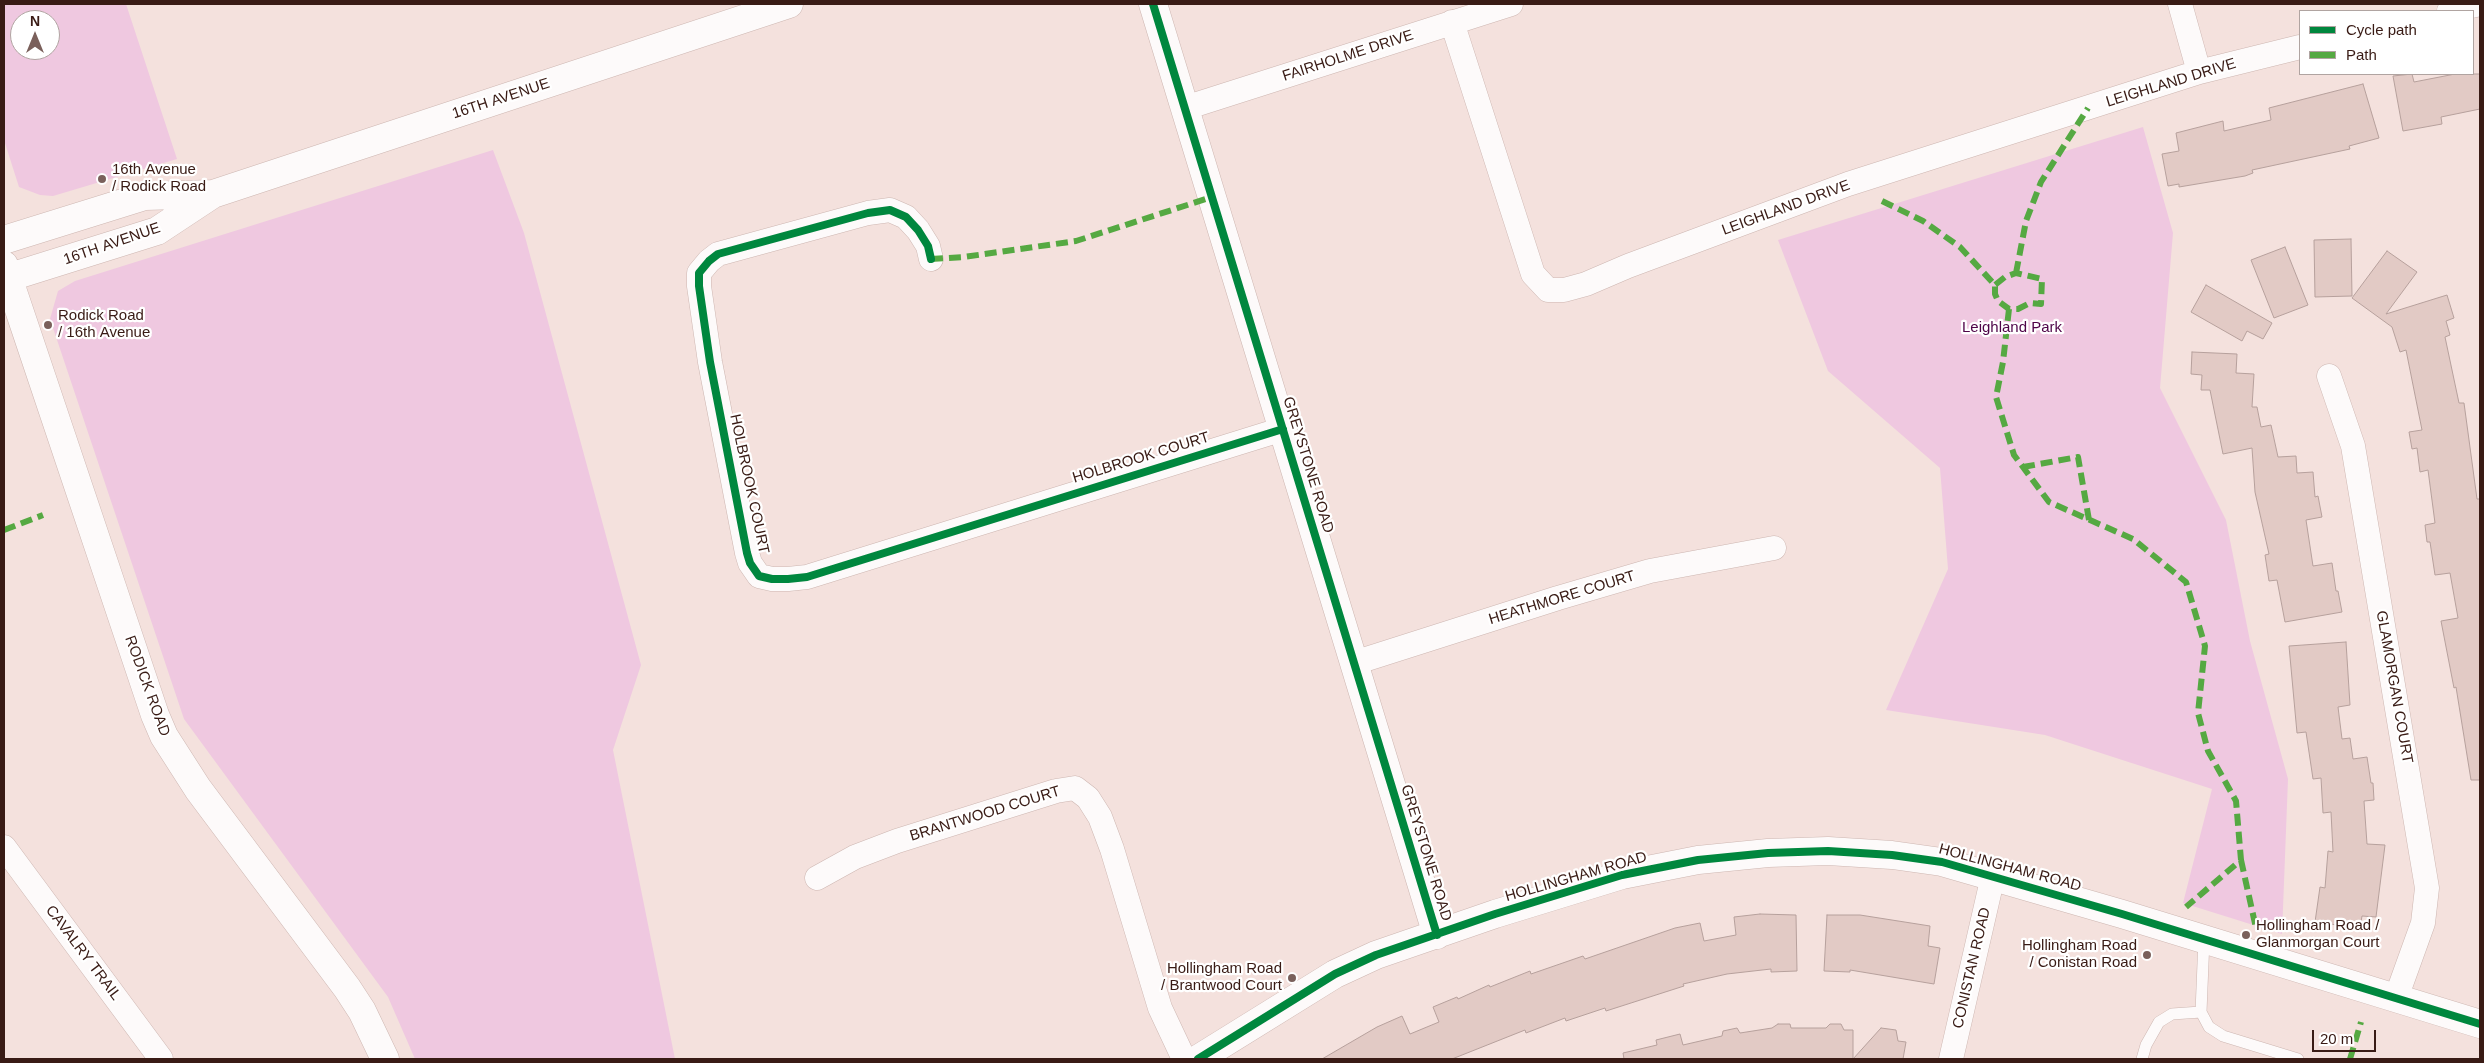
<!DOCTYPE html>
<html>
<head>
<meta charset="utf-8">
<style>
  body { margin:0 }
  #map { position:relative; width:2484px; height:1063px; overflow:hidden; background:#f4e1dd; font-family:Arial,sans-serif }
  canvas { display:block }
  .frame { position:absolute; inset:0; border:5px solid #391b15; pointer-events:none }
  .legend { position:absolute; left:2299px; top:10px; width:175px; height:65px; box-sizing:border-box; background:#fff; border:1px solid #b0a4a1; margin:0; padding:6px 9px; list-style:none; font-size:15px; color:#391b15 }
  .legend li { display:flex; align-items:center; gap:10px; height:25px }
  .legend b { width:25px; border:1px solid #b0a4a1 }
  .north { position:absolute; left:10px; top:10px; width:50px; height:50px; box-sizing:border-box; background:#fff; border:1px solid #b0a4a1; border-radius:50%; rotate:0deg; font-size:14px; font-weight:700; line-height:20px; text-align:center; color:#391b15 }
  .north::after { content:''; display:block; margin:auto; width:18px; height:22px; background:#7a605b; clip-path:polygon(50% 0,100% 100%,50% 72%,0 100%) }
  .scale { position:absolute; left:2312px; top:1030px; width:64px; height:22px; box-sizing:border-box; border:2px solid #391b15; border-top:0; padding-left:6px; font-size:15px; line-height:18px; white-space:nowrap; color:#391b15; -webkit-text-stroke:4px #fff; paint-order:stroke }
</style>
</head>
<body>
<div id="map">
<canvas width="2484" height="1063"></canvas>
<div class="frame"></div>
<ul class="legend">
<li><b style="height:6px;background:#00873e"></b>Cycle path</li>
<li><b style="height:6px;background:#55a942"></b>Path</li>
</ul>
<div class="north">N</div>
<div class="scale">20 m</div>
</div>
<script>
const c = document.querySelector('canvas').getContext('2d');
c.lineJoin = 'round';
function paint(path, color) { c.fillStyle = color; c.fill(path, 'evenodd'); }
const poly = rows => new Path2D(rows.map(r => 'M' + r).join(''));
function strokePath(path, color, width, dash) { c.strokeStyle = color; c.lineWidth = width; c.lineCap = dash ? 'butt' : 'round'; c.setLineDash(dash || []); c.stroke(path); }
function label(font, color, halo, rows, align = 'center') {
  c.font = font + ' Arial,sans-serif'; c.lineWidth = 4.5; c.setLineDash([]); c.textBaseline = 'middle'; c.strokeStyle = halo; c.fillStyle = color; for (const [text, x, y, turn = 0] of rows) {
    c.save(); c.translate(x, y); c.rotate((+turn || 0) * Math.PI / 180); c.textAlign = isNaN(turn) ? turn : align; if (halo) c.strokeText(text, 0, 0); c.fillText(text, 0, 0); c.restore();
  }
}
paint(poly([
  [4,4,126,4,177,159,53,196,40,195,19,187,4,140],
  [20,20,50,20,50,50,20,50],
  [2143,127,2173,233,2160,388,2226,520,2250,641,2288,779,2282,934,2183,903,2212,789,2045,735,1886,710,1948,569,1940,468,1828,371,1778,240],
  [493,150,524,233,641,665,613,750,675,1059,415,1059,388,997,184,719,50,319,58,291,75,281]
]), '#efc8e0');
const building = poly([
  [2412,74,2414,82,2455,74,2480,74,2480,109,2441,117,2442,124,2403,131,2393,76,2412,74],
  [2363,84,2379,138,2349,146,2350,149,2252,170,2253,173,2245,176,2179,187,2179,184,2168,186,2162,154,2179,151,2176,133,2223,121,2224,131,2271,120,2269,108,2363,84],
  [2351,239,2352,296,2315,297,2314,240,2351,239],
  [2285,247,2308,305,2274,318,2251,260,2285,247],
  [2387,251,2417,272,2386,314,2447,295,2454,318,2446,321,2450,335,2445,337,2459,403,2464,403,2477,499,2480,499,2480,780,2471,780,2456,687,2454,688,2441,621,2458,618,2450,573,2435,575,2430,542,2427,542,2425,525,2435,523,2428,470,2420,472,2417,448,2412,449,2409,432,2422,430,2406,350,2400,352,2392,327,2352,298,2387,251],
  [2206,285,2272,323,2263,339,2247,331,2242,341,2191,312,2206,285],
  [2192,352,2237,354,2236,373,2254,374,2252,407,2257,407,2261,427,2271,425,2278,457,2296,456,2297,473,2313,472,2315,497,2318,496,2322,517,2306,520,2313,566,2332,563,2336,591,2338,591,2342,612,2285,622,2277,580,2269,581,2265,555,2269,554,2255,492,2252,448,2223,454,2210,390,2201,390,2202,375,2191,374,2192,352],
  [2346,642,2350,705,2338,707,2342,739,2350,738,2353,759,2367,757,2371,783,2373,783,2374,800,2364,801,2367,844,2385,845,2376,917,2362,916,2360,928,2315,922,2320,887,2325,888,2328,851,2333,852,2331,812,2323,813,2321,778,2313,779,2306,732,2297,733,2289,646,2346,642],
  [1760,914,1796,915,1797,971,1771,972,1771,969,1727,974,1683,984,1684,986,1606,1011,1605,1008,1566,1021,1565,1018,1526,1033,1525,1030,1452,1059,1322,1059,1377,1027,1402,1016,1410,1034,1439,1022,1433,1007,1457,997,1458,999,1489,985,1490,987,1530,971,1531,974,1583,956,1585,959,1675,928,1700,923,1704,941,1736,935,1734,917,1760,914],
  [1827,915,1860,915,1930,926,1928,946,1940,948,1934,984,1850,970,1850,972,1824,971,1827,915],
  [1778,1024,1790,1024,1791,1028,1826,1028,1830,1024,1841,1024,1844,1030,1853,1030,1853,1059,1624,1059,1623,1053,1657,1045,1656,1040,1680,1034,1683,1045,1722,1036,1723,1031,1737,1028,1740,1033,1772,1028,1778,1024],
  [1881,1028,1896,1030,1898,1041,1906,1042,1903,1059,1853,1059,1881,1028]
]);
paint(building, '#e2cac5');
strokePath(building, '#b6a09c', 1);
const service = poly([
  [2204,939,2201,1012,2209,1027,2223,1036,2298,1059],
  [2142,1059,2146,1045,2159,1022,2172,1014,2201,1012]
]);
const minor = poly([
  [2180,4,2199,72],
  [2449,11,2480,4],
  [1452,22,1533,274,1548,290,1564,290,1586,284,1628,266,1848,184,2199,72,2300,47],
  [1185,108,1511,4],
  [931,259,928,246,918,230,906,217,890,210,868,213,718,254,709,261,699,273,699,286,710,362,747,553,750,563,759,576,772,579,788,579,807,577,1283,429],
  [2329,376,2353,446,2427,888,2423,923,2396,998],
  [1354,663,1558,598,1650,571,1774,548],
  [4,847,161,1059],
  [817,878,855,857,897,841,1056,791,1075,788,1088,798,1100,817,1112,849,1160,1008,1184,1059],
  [1951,1059,1993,876]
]);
const tertiary = poly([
  [1153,4,1437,935],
  [1198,1059,1335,974,1376,955,1495,914,1622,875,1698,860,1768,853,1828,851,1892,855,1942,862,2122,914,2480,1024]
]);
const secondary = poly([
  [4,240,145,196,213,194],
  [4,265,155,715,164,736,198,789,347,988,362,1011,385,1059],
  [4,279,157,231,213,194,789,4]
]);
strokePath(service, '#cdb6b1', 12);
strokePath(minor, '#cdb6b1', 25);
strokePath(tertiary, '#cdb6b1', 29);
strokePath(secondary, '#cdb6b1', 29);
strokePath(service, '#fdfafa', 11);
strokePath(minor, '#fdfafa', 24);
strokePath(tertiary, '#fdfafa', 28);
strokePath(secondary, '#fdfafa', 28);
strokePath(poly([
  [1882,201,1923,221,1960,247,1995,285,1995,294,1998,301,2009,309,2018,309,2030,303,2041,304,2042,279,2016,273,2005,277,1995,285],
  [931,259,964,257,1076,241,1212,197],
  [2016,273,2026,221,2041,182,2088,108],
  [2009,309,2003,362,1996,397,2014,455,2049,502,2133,539,2186,582,2205,646,2198,713,2208,751,2236,801,2241,860,2186,907],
  [2023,467,2078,457,2089,520],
  [4,530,43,515],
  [2241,860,2256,928],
  [2350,1059,2361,1022]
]), '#55a942', 6, [12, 6]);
strokePath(poly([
  [1153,4,1437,935],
  [931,259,928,246,918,230,906,217,890,210,868,213,718,254,709,261,699,273,699,286,710,362,747,553,750,563,759,576,772,579,788,579,807,577,1283,429],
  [1198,1059,1335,974,1376,955,1495,914,1622,875,1698,860,1768,853,1828,851,1892,855,1942,862,2122,914,2480,1024]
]), '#00873e', 8);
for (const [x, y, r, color] of [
  [102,179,5,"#7a605b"],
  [48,325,5,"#7a605b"],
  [2246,935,5,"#7a605b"],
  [2147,955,5,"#7a605b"],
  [1292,978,5,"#7a605b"]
]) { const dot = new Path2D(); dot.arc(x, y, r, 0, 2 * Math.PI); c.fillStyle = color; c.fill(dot); strokePath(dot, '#fff', 2); }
label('15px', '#391b15', '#fff', [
  ["FAIRHOLME DRIVE",1348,56,-18],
  ["LEIGHLAND DRIVE",2171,83,-17],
  ["16TH AVENUE",501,99,-18],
  ["LEIGHLAND DRIVE",1786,208,-20],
  ["16TH AVENUE",112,244,-19],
  ["HOLBROOK COURT",1141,458,-17],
  ["GREYSTONE ROAD",1308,465,73],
  ["HOLBROOK COURT",749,484,78],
  ["HEATHMORE COURT",1562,598,-17],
  ["RODICK ROAD",147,686,70],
  ["GLAMORGAN COURT",2394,687,80],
  ["BRANTWOOD COURT",985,814,-17],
  ["GREYSTONE ROAD",1426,853,73],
  ["HOLLINGHAM ROAD",2010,868,15],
  ["HOLLINGHAM ROAD",1576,877,-16],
  ["CAVALRY TRAIL",83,953,53],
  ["CONISTAN ROAD",1972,968,-77]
]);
label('15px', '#391b15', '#fff', [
  ["16th Avenue",112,170],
  ["/ Rodick Road",112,187],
  ["Rodick Road",58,316],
  ["/ 16th Avenue",58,333],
  ["Hollingham Road /",2256,926],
  ["Glanmorgan Court",2256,943],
  ["Hollingham Road",2137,946,"right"],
  ["/ Conistan Road",2137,963,"right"],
  ["Hollingham Road",1282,969,"right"],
  ["/ Brantwood Court",1282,986,"right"]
], 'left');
label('15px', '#4e0448', '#fff', [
  ["Leighland Park",2012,328]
]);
</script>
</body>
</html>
